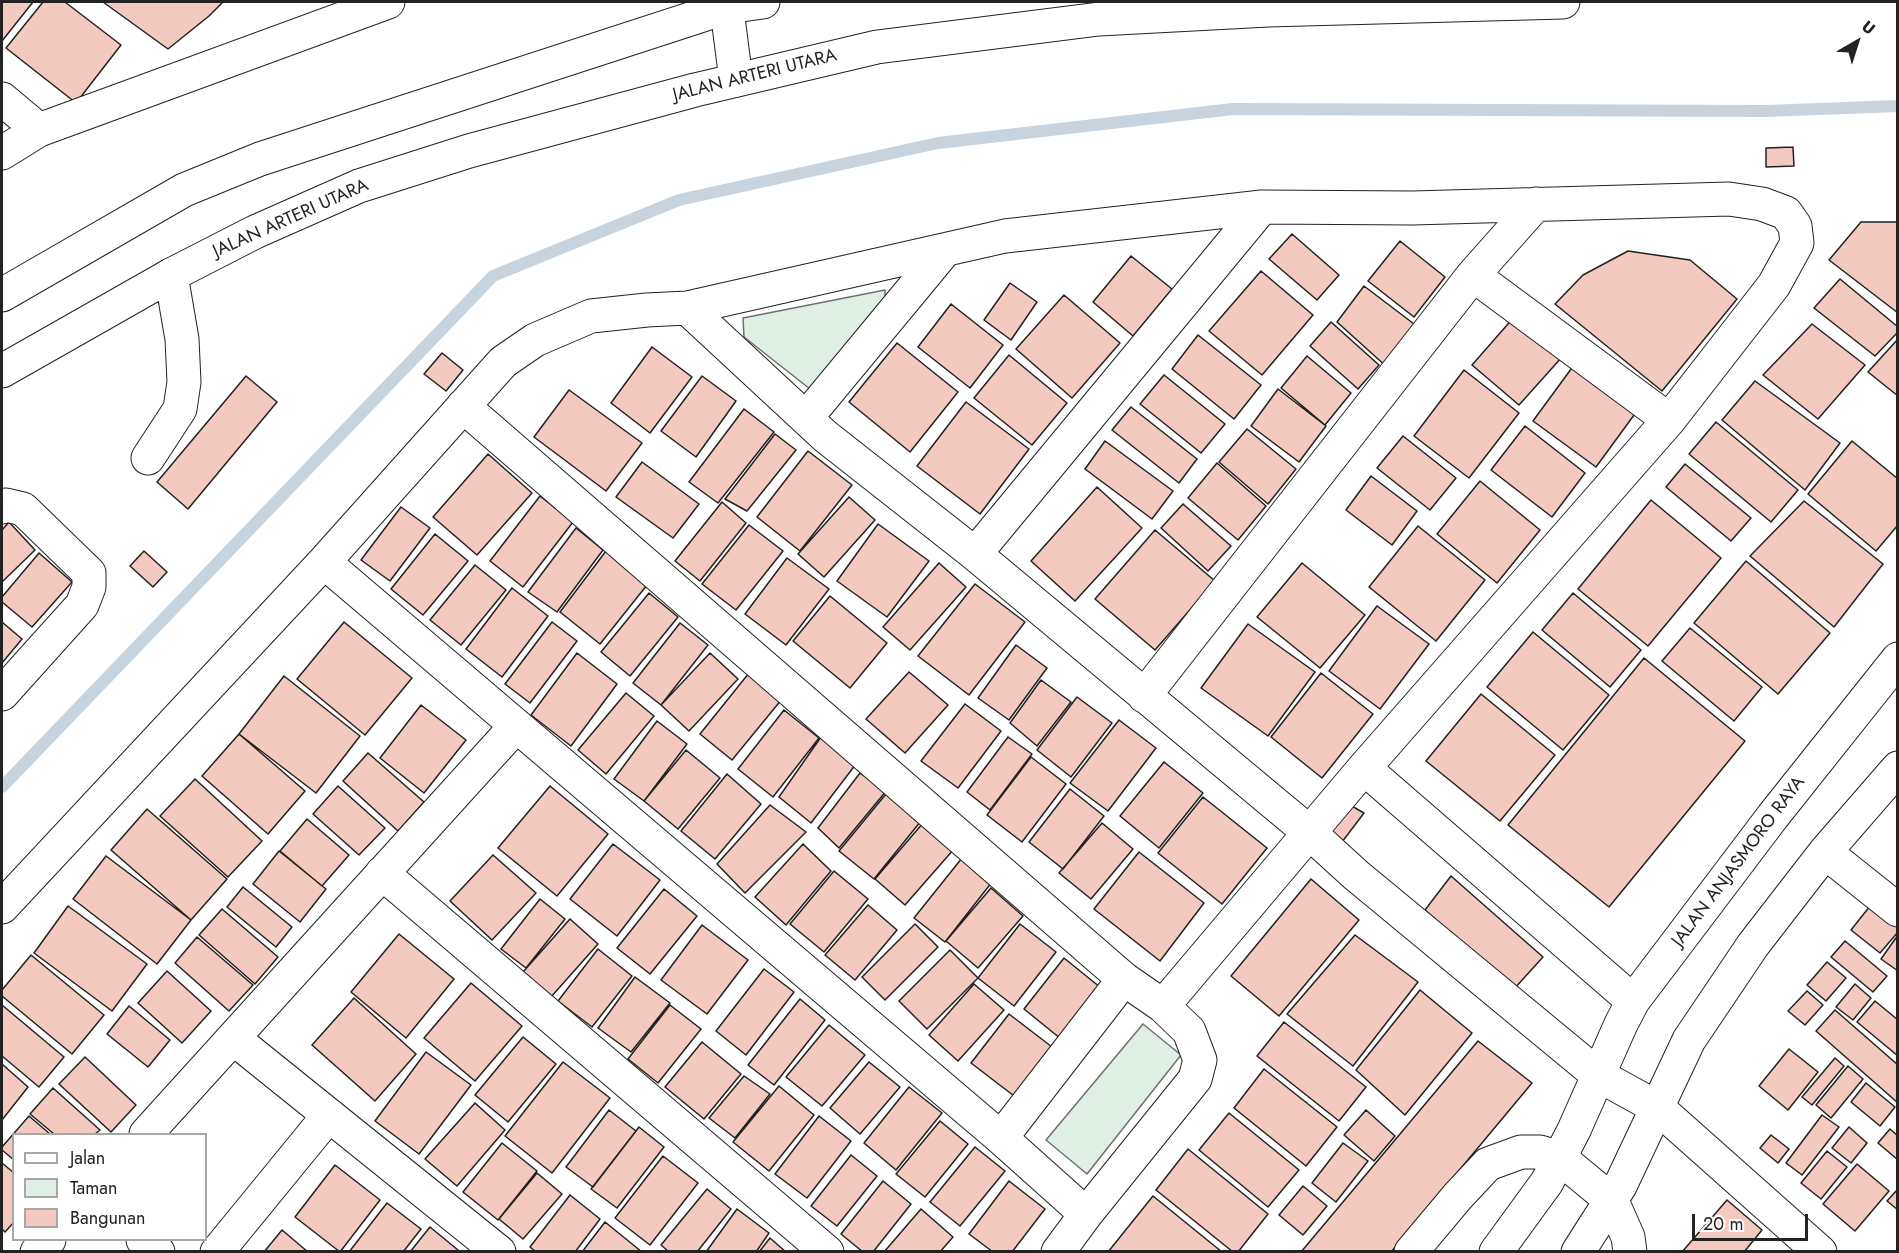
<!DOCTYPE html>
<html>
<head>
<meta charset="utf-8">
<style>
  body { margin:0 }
  #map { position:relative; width:1899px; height:1253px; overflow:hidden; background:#fff; font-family:Jost,sans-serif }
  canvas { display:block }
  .frame { position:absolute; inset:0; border:3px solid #222; pointer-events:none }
  .legend { position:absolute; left:12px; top:1133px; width:195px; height:108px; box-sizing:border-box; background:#fff; border:2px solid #a7a7a7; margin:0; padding:8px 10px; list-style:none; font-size:18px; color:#222 }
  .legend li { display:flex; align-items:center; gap:12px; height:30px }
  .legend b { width:30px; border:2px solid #a7a7a7 }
  .north { position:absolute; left:1827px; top:12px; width:60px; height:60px; -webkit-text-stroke:4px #fff; paint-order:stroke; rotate:39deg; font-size:16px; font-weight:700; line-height:24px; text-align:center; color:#222 }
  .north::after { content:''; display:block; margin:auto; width:21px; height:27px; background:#222; clip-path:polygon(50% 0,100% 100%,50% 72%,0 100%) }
  .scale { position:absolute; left:1692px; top:1214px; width:116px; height:27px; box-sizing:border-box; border:3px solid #222; border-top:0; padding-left:8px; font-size:18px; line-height:21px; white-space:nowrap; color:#222; -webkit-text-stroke:4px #fff; paint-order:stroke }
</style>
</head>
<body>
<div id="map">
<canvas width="1899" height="1253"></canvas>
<div class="frame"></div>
<ul class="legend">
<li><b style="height:8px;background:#fff"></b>Jalan</li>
<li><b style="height:16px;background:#e0efe3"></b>Taman</li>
<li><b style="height:16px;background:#f3c9c0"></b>Bangunan</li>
</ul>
<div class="north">U</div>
<div class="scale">20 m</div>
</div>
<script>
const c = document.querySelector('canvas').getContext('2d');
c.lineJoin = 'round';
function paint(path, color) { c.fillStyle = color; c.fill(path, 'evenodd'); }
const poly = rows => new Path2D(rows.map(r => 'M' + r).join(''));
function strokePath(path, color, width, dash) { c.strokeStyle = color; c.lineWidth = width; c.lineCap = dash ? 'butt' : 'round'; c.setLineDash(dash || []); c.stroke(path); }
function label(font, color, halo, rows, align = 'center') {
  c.font = font + ' Jost,sans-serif'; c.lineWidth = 4.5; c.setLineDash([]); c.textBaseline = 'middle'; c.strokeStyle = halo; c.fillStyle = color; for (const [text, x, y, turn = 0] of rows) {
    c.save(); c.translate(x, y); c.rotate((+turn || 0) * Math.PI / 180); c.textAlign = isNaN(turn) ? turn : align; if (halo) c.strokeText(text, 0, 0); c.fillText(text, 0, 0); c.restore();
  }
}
const green = poly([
  [885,290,885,305,810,389,744,337,743,318,885,290],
  [1143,1024,1181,1055,1087,1174,1046,1140,1143,1024]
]);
paint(green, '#e0efe3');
strokePath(green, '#6f6f6f', 1.5);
strokePath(poly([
  [2,787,493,276,679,200,938,143,1233,109,1766,111,1898,106]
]), '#c7d3dd', 12);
const building = poly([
  [2,2,33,2,2,41,2,2],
  [43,2,65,2,121,45,76,103,6,48,43,2],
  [103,2,223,2,209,16,168,49,103,2],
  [1793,147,1794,166,1766,167,1766,148,1793,147],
  [1861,222,1898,222,1898,313,1829,260,1861,222],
  [1292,234,1339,275,1317,300,1269,259,1292,234],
  [1400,241,1445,277,1414,317,1368,281,1400,241],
  [1628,251,1690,260,1737,299,1662,391,1555,304,1583,275,1628,251],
  [1131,256,1172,289,1133,336,1093,302,1131,256],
  [1261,271,1313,315,1262,375,1209,331,1261,271],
  [1840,279,1898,327,1898,332,1875,356,1814,308,1840,279],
  [1010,283,1037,302,1011,340,984,320,1010,283],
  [1364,286,1418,327,1388,368,1337,322,1364,286],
  [1064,295,1120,343,1072,398,1016,349,1064,295],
  [951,304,1003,345,970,388,918,347,951,304],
  [1515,316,1562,357,1519,405,1472,365,1515,316],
  [1331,322,1379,365,1358,389,1310,346,1331,322],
  [1812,324,1865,365,1818,419,1763,375,1812,324],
  [1198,335,1261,385,1234,419,1172,369,1198,335],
  [1898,339,1898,396,1868,372,1898,339],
  [897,343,958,392,910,452,849,402,897,343],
  [652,347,692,377,650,433,611,403,652,347],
  [442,353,463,370,446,391,424,374,442,353],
  [1009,355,1067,403,1032,445,974,398,1009,355],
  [1307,356,1351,393,1325,425,1281,388,1307,356],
  [1574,365,1637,411,1596,467,1533,421,1574,365],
  [1464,370,1519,413,1469,478,1414,436,1464,370],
  [1164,375,1225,424,1201,453,1140,404,1164,375],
  [246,376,277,402,188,509,157,482,246,376],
  [702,376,736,401,696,457,661,431,702,376],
  [1755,381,1840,443,1805,490,1722,420,1755,381],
  [1278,389,1326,426,1299,462,1251,426,1278,389],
  [569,390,642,443,606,491,534,437,569,390],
  [966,402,1029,449,980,514,917,466,966,402],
  [1131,407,1197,459,1179,483,1112,430,1131,407],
  [744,409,774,432,718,503,689,482,744,409],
  [1716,422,1798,490,1771,522,1689,454,1716,422],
  [1525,426,1585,473,1552,517,1491,470,1525,426],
  [1247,429,1296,469,1268,504,1219,462,1247,429],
  [775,434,796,450,747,511,725,499,775,434],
  [1403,436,1456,478,1430,510,1377,468,1403,436],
  [1105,441,1173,491,1152,519,1085,469,1105,441],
  [1852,441,1898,479,1898,525,1876,551,1808,494,1852,441],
  [808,451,852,485,800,551,757,517,808,451],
  [488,454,532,493,477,555,433,517,488,454],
  [642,462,699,504,673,538,616,497,642,462],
  [1217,463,1266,506,1238,540,1188,498,1217,463],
  [1685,464,1751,518,1731,541,1666,487,1685,464],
  [1371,476,1417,511,1392,545,1346,510,1371,476],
  [1480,481,1540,530,1497,583,1437,534,1480,481],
  [1097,487,1142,528,1075,601,1031,561,1097,487],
  [540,496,573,522,523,587,490,561,540,496],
  [849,497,875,520,824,577,798,554,849,497],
  [1651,500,1721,558,1648,646,1578,589,1651,500],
  [1804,501,1883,564,1834,627,1750,556,1804,501],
  [722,502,746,523,700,581,675,561,722,502],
  [1183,504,1231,546,1208,571,1161,528,1183,504],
  [401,507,430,528,390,581,361,560,401,507],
  [9,522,35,550,2,582,2,530,9,522],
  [878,524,929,561,887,617,837,581,878,524],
  [749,525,783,551,736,610,702,584,749,525],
  [1418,526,1485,580,1436,641,1369,587,1418,526],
  [576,528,603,550,557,612,528,592,576,528],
  [1155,530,1215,581,1155,650,1095,599,1155,530],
  [435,534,468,561,423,615,391,589,435,534],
  [144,551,167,572,153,587,130,566,144,551],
  [606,551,647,585,600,644,560,612,606,551],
  [39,553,72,582,32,627,2,602,2,597,39,553],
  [787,558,829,589,786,645,745,614,787,558],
  [1746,561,1830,633,1778,694,1694,623,1746,561],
  [939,563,966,587,910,650,883,627,939,563],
  [1302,563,1365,615,1320,668,1257,617,1302,563],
  [475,565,506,590,461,645,430,620,475,565],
  [975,584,1025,622,969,695,918,656,975,584],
  [512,588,548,616,502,677,466,649,512,588],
  [649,593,678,617,630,676,601,652,649,593],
  [1573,593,1641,650,1610,687,1542,630,1573,593],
  [830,596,887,643,850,688,793,641,830,596],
  [1377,606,1429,644,1380,709,1329,671,1377,606],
  [2,622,22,639,2,663,2,622],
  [344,622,412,678,365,735,297,679,344,622],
  [552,622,577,641,530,703,505,684,552,622],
  [680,623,708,645,661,705,633,683,680,623],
  [1248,624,1315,672,1268,736,1201,688,1248,624],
  [1690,628,1762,687,1734,721,1662,661,1690,628],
  [1533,632,1609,695,1563,750,1487,687,1533,632],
  [1016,645,1047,668,1009,720,978,698,1016,645],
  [577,653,617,684,571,746,531,715,577,653],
  [710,653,738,679,689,731,661,705,710,653],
  [1644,658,1745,741,1609,907,1508,825,1644,658],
  [909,672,948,705,905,753,866,719,909,672],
  [749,673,782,699,732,760,700,734,749,673],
  [1321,673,1373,714,1322,778,1271,737,1321,673],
  [284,676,360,736,316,793,239,734,284,676],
  [1041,680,1071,702,1037,746,1010,723,1041,680],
  [626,693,654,716,606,774,578,750,626,693],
  [1481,694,1555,755,1500,821,1426,761,1481,694],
  [1077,697,1112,723,1071,777,1037,750,1077,697],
  [965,704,1001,731,958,788,921,761,965,704],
  [421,705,466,740,424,793,380,758,421,705],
  [784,710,819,738,773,797,738,769,784,710],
  [1119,720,1156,748,1108,811,1070,783,1119,720],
  [657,721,687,744,644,801,614,779,657,721],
  [239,734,305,791,268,834,202,776,239,734],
  [821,737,856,764,811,823,779,797,821,737],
  [1008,737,1032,754,990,810,967,792,1008,737],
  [686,750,720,778,678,829,644,801,686,750],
  [368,753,424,802,398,831,343,781,368,753],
  [1031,757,1066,784,1022,842,987,815,1031,757],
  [1164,762,1203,793,1159,848,1120,816,1164,762],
  [860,773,887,790,839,848,818,828,860,773],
  [727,774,761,804,715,859,681,831,727,774],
  [195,779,262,841,228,877,160,816,195,779],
  [338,786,385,828,359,855,313,814,338,786],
  [550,786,608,834,557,896,498,848,550,786],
  [1070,789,1104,816,1063,869,1029,842,1070,789],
  [886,794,921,821,874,879,839,851,886,794],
  [1203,797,1267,848,1222,904,1158,853,1203,797],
  [770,805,806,832,745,893,717,864,770,805],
  [1350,805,1364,813,1342,842,1329,833,1350,805],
  [147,809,227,879,191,920,111,850,147,809],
  [307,819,349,855,322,886,280,851,307,819],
  [923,823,954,849,905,905,875,879,923,823],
  [1102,823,1133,849,1091,899,1059,873,1102,823],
  [613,844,660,880,617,936,570,899,613,844],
  [803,844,831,871,786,925,755,897,803,844],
  [279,851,326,889,300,922,253,884,279,851],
  [1139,852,1204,903,1160,961,1094,909,1139,852],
  [493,855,536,893,492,940,450,901,493,855],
  [106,856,191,920,157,964,73,899,106,856],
  [962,858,992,882,945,942,914,918,962,858],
  [834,871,868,899,824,952,790,924,834,871],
  [1451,876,1543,957,1514,989,1425,910,1451,876],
  [1311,879,1359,920,1279,1016,1231,976,1311,879],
  [243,887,292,927,276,947,227,907,243,887],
  [991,888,1023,916,978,968,946,941,991,888],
  [664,889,697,916,650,974,617,948,664,889],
  [540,899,565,919,526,968,501,949,540,899],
  [1874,901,1898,918,1898,932,1880,953,1851,930,1874,901],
  [868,905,897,930,855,980,825,955,868,905],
  [68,906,147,964,112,1011,34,953,68,906],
  [222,909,278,957,255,984,199,935,222,909],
  [570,919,598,944,551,997,523,972,570,919],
  [915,924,938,947,885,1000,862,977,915,924],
  [1020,924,1056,952,1014,1006,978,978,1020,924],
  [702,925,748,960,707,1014,661,980,702,925],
  [399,934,454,979,406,1038,351,992,399,934],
  [1355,935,1418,982,1353,1066,1287,1014,1355,935],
  [1898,935,1898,971,1881,959,1898,935],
  [197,937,253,985,229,1011,175,963,197,937],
  [1845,941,1887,976,1873,992,1831,957,1845,941],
  [598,949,632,976,592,1027,558,1001,598,949],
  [950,950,978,978,927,1029,899,1001,950,950],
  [31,955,104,1015,72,1054,2,996,2,990,31,955],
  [1064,958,1106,992,1066,1043,1024,1009,1064,958],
  [1827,962,1846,978,1826,1001,1807,985,1827,962],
  [764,969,794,992,746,1055,716,1031,764,969],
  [167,971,211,1011,182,1043,138,1003,167,971],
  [635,977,670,1003,631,1052,598,1028,635,977],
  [471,983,522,1026,475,1081,424,1038,471,983],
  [974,984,1004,1010,958,1061,929,1035,974,984],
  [1855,984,1871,998,1853,1020,1836,1007,1855,984],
  [1420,990,1472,1033,1405,1115,1356,1070,1420,990],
  [1807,991,1823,1005,1805,1025,1788,1011,1807,991],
  [354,998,416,1054,375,1101,312,1045,354,998],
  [800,999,825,1020,774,1085,748,1065,800,999],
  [1875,1001,1898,1020,1898,1056,1857,1022,1875,1001],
  [2,1005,64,1057,39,1087,2,1056,2,1005],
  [670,1005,701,1029,658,1083,628,1059,670,1005],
  [129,1006,170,1040,148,1067,107,1034,129,1006],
  [1835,1010,1898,1065,1898,1103,1816,1031,1835,1010],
  [1009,1014,1056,1050,1018,1099,971,1063,1009,1014],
  [1284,1022,1366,1087,1339,1121,1257,1056,1284,1022],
  [829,1025,865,1055,822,1106,786,1077,829,1025],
  [523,1037,556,1064,508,1122,475,1095,523,1037],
  [1478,1041,1532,1083,1391,1252,1301,1252,1478,1041],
  [702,1042,741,1074,704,1119,665,1087,702,1042],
  [1789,1049,1818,1072,1788,1110,1759,1086,1789,1049],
  [426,1052,471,1085,419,1154,375,1121,426,1052],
  [85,1057,136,1105,111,1132,59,1084,85,1057],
  [1835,1058,1844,1066,1812,1105,1802,1097,1835,1058],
  [563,1062,610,1098,552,1173,505,1136,563,1062],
  [869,1062,900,1087,860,1134,830,1108,869,1062],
  [2,1064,28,1087,2,1120,2,1064],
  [1848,1066,1863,1079,1831,1118,1816,1105,1848,1066],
  [1264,1069,1337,1127,1306,1166,1234,1108,1264,1069],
  [744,1076,770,1094,735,1138,709,1118,744,1076],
  [1866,1083,1895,1107,1880,1126,1851,1102,1866,1083],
  [779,1086,814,1115,769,1171,733,1142,779,1086],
  [909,1087,942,1113,896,1170,864,1143,909,1087],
  [53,1088,100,1130,95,1134,54,1134,30,1114,53,1088],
  [475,1103,505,1130,457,1186,425,1159,475,1103],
  [609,1110,636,1131,593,1187,566,1167,609,1110],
  [1366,1110,1395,1136,1374,1161,1344,1135,1366,1110],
  [1229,1113,1299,1170,1268,1207,1199,1150,1229,1113],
  [1822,1115,1839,1127,1802,1175,1786,1163,1822,1115],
  [29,1116,50,1134,14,1134,14,1160,2,1150,2,1147,29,1116],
  [819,1116,851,1141,807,1198,775,1174,819,1116],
  [940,1121,968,1144,925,1197,896,1174,940,1121],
  [639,1127,664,1147,617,1208,591,1189,639,1127],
  [1849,1127,1867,1143,1851,1163,1832,1148,1849,1127],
  [1890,1129,1898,1136,1898,1160,1878,1143,1890,1129],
  [1771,1135,1789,1149,1778,1163,1760,1148,1771,1135],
  [502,1143,537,1171,498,1220,463,1192,502,1143],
  [1343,1143,1368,1161,1336,1202,1312,1183,1343,1143],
  [975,1147,1005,1171,960,1226,930,1202,975,1147],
  [1188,1149,1268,1214,1238,1252,1233,1252,1156,1190,1188,1149],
  [1827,1151,1847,1167,1821,1199,1801,1183,1827,1151],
  [851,1155,877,1176,837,1226,811,1206,851,1155],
  [663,1156,698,1183,650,1245,615,1218,663,1156],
  [2,1163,14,1173,14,1222,5,1232,2,1229,2,1163],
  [1857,1164,1889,1191,1855,1231,1823,1204,1857,1164],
  [335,1165,380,1200,340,1252,295,1217,335,1165],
  [537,1173,562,1194,523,1239,499,1219,537,1173],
  [883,1181,911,1204,873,1252,863,1252,841,1234,883,1181],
  [1009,1181,1045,1209,1012,1252,993,1252,969,1234,1009,1181],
  [1303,1186,1327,1206,1303,1235,1279,1215,1303,1186],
  [707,1189,731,1209,697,1252,669,1252,661,1245,707,1189],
  [1898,1189,1898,1210,1887,1201,1898,1189],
  [570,1195,600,1219,575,1252,536,1252,530,1247,570,1195],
  [1153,1196,1222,1252,1108,1252,1153,1196],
  [1727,1200,1762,1230,1744,1252,1682,1252,1727,1200],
  [387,1203,421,1229,403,1252,349,1252,387,1203],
  [737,1209,769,1233,756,1252,706,1252,737,1209],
  [921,1209,953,1237,940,1252,884,1252,921,1209],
  [605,1222,642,1252,582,1252,605,1222],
  [430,1227,458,1250,456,1252,410,1252,430,1227],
  [282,1230,308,1252,264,1252,282,1230],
  [770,1238,786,1252,759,1252,770,1238]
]);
paint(building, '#f3c9c0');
strokePath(building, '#222', 1.5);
const minor = poly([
  [726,2,736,80],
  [2,99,39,130],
  [2,153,39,130,388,2],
  [1473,275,1669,420],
  [687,308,825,436,975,554,1310,833,1356,875,1598,1075,1658,1108,1820,1252],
  [463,406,1124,979,1163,1006],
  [806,418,945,250],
  [148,458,180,409,184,382,182,339,171,275],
  [2,507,6,505,23,509,89,573,89,587,82,605,2,694],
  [975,554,1262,207],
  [324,562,1001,1138,1086,1214],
  [1144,696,1473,275,1536,204],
  [1364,768,1633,1001],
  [1825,852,1898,910],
  [382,873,827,1252],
  [2,907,324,562,503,362,535,340,591,316,647,310,687,308,1005,236,1262,207,1413,208,1729,199,1762,204,1786,213,1795,226,1797,243,1774,285,1669,420,1364,768,1163,1006,1189,1031,1200,1060,1195,1079,1086,1214,1058,1252],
  [233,1038,499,1252],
  [146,1134,516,726],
  [1001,1138,1124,979],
  [143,1240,158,1252],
  [37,1252,49,1240],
  [217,1252,329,1115],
  [1411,1252,1458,1196,1488,1164,1521,1152,1540,1152,1560,1158,1612,1201,1628,1237,1630,1252],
  [1496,1252,1547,1182,1574,1130,1621,1024,1633,1001,1773,816,1898,659],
  [1578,1252,1620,1186,1689,1040,1753,945,1825,852,1898,768]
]);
const highway = poly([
  [2,295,184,190,260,159,727,7,763,2],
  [2,371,171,275,255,232,359,186,469,151,695,90,877,47,1099,19,1268,10,1563,2]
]);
strokePath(minor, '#222', 35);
strokePath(highway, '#222', 35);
strokePath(minor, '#fff', 33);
strokePath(highway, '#fff', 33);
label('18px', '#222', '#fff', [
  ["JALAN ARTERI UTARA",755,76,-14],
  ["JALAN ARTERI UTARA",291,219,-24],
  ["JALAN ANJASMORO RAYA",1739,862,-53]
]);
</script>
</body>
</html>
